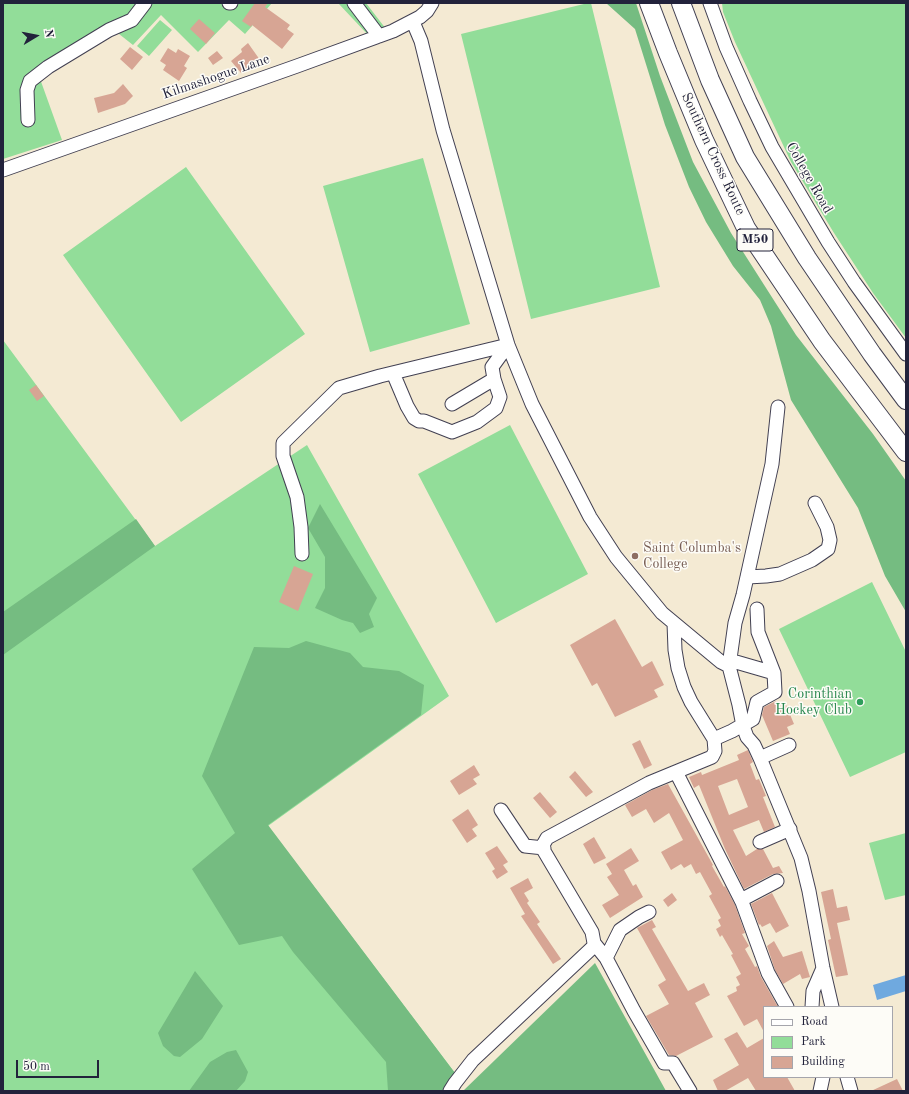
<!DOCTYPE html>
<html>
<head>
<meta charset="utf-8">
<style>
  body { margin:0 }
  #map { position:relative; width:909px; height:1094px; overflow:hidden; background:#f4ead3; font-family:"Old Standard TT",serif }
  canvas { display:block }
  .frame { position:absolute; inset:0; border:4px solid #22223b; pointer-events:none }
  .legend { position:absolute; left:763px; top:1006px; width:130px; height:72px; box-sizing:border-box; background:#fdfcf7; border:1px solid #a5a5ac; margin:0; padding:5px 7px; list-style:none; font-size:12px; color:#22223b }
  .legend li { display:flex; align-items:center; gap:8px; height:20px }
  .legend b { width:20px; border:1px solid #a5a5ac }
  .north { position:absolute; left:16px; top:16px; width:40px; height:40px; -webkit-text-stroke:3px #fdfcf7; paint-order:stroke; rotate:80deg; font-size:11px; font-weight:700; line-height:16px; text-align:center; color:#22223b }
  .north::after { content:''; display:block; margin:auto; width:14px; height:18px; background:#22223b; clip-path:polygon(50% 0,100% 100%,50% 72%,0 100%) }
  .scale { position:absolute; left:16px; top:1060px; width:83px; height:18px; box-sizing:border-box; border:2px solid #22223b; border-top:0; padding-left:5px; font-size:12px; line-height:14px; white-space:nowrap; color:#22223b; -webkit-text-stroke:3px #fdfcf7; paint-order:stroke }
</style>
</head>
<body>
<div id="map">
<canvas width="909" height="1094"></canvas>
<div class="frame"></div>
<ul class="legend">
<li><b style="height:5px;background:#fff"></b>Road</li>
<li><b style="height:11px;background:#92dd99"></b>Park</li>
<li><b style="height:11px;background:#d7a594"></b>Building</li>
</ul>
<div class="north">N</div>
<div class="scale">50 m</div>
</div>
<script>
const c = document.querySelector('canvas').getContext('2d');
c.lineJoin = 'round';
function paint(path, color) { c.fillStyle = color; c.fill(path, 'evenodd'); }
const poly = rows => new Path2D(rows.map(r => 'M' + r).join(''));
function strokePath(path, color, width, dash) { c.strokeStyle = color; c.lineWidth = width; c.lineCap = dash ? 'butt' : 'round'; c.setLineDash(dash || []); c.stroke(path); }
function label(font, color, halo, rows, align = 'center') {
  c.font = font + ' "Old Standard TT",serif'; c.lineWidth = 3; c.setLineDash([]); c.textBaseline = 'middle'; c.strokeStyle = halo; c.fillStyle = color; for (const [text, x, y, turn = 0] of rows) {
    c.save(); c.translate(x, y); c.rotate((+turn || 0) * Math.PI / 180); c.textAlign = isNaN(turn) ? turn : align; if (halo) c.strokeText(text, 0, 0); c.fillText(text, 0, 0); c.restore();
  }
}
paint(poly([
  [3,3,272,3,245,34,229,20,198,52,161,15,133,45,114,30,39,76,62,140,3,159],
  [338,3,366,3,386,29,369,36],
  [588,3,591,3,660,287,531,319,461,34],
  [722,3,906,3,906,338,873,293,834,233,791,162,735,42,723,12],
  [160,20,172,30,149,56,137,46],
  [423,158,470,324,370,352,323,186],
  [186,167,305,334,181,422,63,255],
  [3,340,155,546,307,445,449,696,268,826,458,1077,450,1091,3,1091],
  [510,425,588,574,496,623,418,474],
  [872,582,906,652,906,752,850,777,779,629],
  [906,833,906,895,885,900,869,843]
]), '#92dd99');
paint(poly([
  [606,3,636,3,660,76,693,162,731,233,796,335,873,434,906,481,906,612,885,576,858,508,791,400,771,326,760,300,733,266,706,222,689,187,665,125,635,29],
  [320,504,377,598,369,614,374,627,360,633,353,623,342,620,315,608,325,588,325,557,308,528],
  [136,519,155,546,3,655,3,612],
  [306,641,350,653,363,667,399,671,424,685,421,715,268,825,458,1077,450,1091,388,1091,386,1062,293,952,282,936,239,945,192,869,235,833,202,776,254,647,289,648],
  [595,963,666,1091,463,1091],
  [195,971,223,1006,202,1039,180,1057,174,1056,163,1046,158,1033],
  [236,1050,248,1072,245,1081,236,1091,189,1091,210,1062,227,1052]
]), '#75bc81');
paint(poly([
  [906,975,906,991,877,1000,873,985]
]), '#6fa9df');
paint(poly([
  [255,3,268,3,265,7,290,25,287,29,294,34,282,49,252,25,251,27,242,21],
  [199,19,215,33,206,44,190,29],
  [248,43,260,60,253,65,252,64,241,73,231,61,242,52,241,49],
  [130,47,143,57,132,70,120,59],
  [168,48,176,53,178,49,190,56,184,66,187,68,179,81,163,70,166,65,160,61],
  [217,51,223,58,213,65,208,58],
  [123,84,133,96,125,104,98,113,94,98,114,93],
  [36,385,44,396,37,401,29,390],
  [294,566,313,574,298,611,279,602],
  [615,619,642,667,652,661,664,685,654,690,658,697,615,717,597,683,592,686,570,645],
  [776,701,779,708,786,705,794,724,787,727,790,734,773,741,762,715,764,707],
  [640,740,652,765,644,769,632,744],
  [748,750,753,762,750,764,756,780,759,779,766,796,763,797,775,827,764,832,759,820,733,830,746,856,757,849,763,849,773,868,779,866,783,873,773,874,744,889,725,849,699,785,694,788,689,777,701,772,702,775,739,760,737,755],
  [737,779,748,807,729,815,718,786],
  [474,765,480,775,473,779,477,784,459,795,450,781],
  [575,771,593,792,586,797,569,777],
  [668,784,713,865,712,866,724,887,725,886,735,905,745,933,742,934,749,946,745,949,755,967,757,966,761,977,778,1007,764,1007,764,1032,757,1019,744,1026,727,996,737,991,736,987,740,985,736,977,741,974,731,955,733,954,722,935,720,937,716,929,721,926,718,920,721,918,709,896,712,894,700,872,696,874,691,864,684,868,681,864,671,870,661,852,683,840,669,813,654,823,646,809,632,817,625,805,652,790],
  [540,792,557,812,550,818,533,798],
  [468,809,478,825,472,829,477,836,467,843,452,820],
  [594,837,606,858,594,864,583,844],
  [497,846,508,862,503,865,508,872,497,879,492,871,495,869,485,853],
  [631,848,639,861,624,870,633,886,636,884,643,897,610,918,602,905,619,895,607,877,612,874,606,864],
  [528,878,533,888,524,893,529,901,527,903,540,922,537,924,561,959,553,964,521,916,525,914,510,888],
  [833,889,837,908,847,906,850,920,837,923,848,975,836,977,828,940,831,939,821,892],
  [672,893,677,900,668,907,663,900],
  [772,893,789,926,776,933,770,923,762,927,760,924,759,925,751,904],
  [652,920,656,927,652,929,688,991,704,983,710,995,695,1003,713,1037,676,1056,669,1055,646,1016,669,1004,658,985,666,980,637,928],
  [774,941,783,957,802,951,810,977,802,979,800,974,783,984,775,970,767,946],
  [737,1032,747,1048,764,1038,764,1077,787,1077,795,1091,756,1091,748,1078,725,1091,718,1091,713,1080,739,1065,724,1039],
  [897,1079,903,1091,871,1091]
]), '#d7a594');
const minor = poly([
  [229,3,231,3],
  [354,3,379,36],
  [710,3,726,47,750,101,772,147,828,242,854,282,906,354],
  [413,22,421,41,443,130,508,345,532,404,590,517,616,557,662,613,721,662,729,666],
  [28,120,27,90,30,81,48,67,109,30,132,20,145,3],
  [3,170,297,66,393,31,420,17,427,11,432,3],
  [393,373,407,406,414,418,419,421,424,421,452,432,477,422,496,408,500,397,494,379,492,367,508,345],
  [452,404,494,379],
  [778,407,772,464,743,595,735,623,729,666,739,705,743,726,747,737,754,745,760,758,801,858,809,891,823,968,832,1007],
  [302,554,301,527,297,497,283,456,283,443,339,388,380,376,508,345],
  [747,577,766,576,780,574,812,560,828,549,830,540,827,527,815,503],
  [736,662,774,673],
  [714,739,732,731,753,719,757,702,775,692,774,673,758,632,757,609],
  [760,758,789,745],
  [676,772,742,902,768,973,787,1007],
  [501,810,525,846,544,848],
  [760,842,790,829],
  [741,900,777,881],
  [594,943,606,958,634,1011,664,1063,673,1063,690,1091],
  [606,958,620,930,639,917,649,912],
  [812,1007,813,991,823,968],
  [847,1077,851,1091],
  [450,1091,455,1083,473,1060,593,947,594,943,592,932,544,851,543,845,547,838,649,783,712,757,715,751,714,739,691,702,684,687,678,668,675,650,674,623],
  [820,1091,823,1077]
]);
const highway = poly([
  [649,3,668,53,704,140,746,228,822,341,906,452],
  [681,3,710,80,745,157,807,258,872,354,906,400]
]);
strokePath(minor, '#424052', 15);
strokePath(highway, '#424052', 20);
strokePath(minor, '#fff', 13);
strokePath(highway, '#fff', 18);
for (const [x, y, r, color] of [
  [635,556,4,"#8d6e63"],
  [860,702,4,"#2e9e5b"]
]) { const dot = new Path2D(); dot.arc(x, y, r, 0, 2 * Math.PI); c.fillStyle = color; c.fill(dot); strokePath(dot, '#fdfcf7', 1.5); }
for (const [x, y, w] of [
  [755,240,36]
]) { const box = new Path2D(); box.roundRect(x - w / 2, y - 11, w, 22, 3); c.fillStyle = '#fdfcf7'; c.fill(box); strokePath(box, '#22223b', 1); }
label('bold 13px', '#22223b', null, [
  ["M50",755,240]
]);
label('14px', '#22223b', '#fdfcf7', [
  ["Kilmashogue Lane",216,77,-19],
  ["Southern Cross Route",713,154,65],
  ["College Road",809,178,60]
]);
label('14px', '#785e54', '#fdfcf7', [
  ["Saint Columba's",643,548],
  ["College",643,564]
], 'left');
label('14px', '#27864d', '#fdfcf7', [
  ["Corinthian",852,694],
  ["Hockey Club",852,710]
], 'right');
</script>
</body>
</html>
